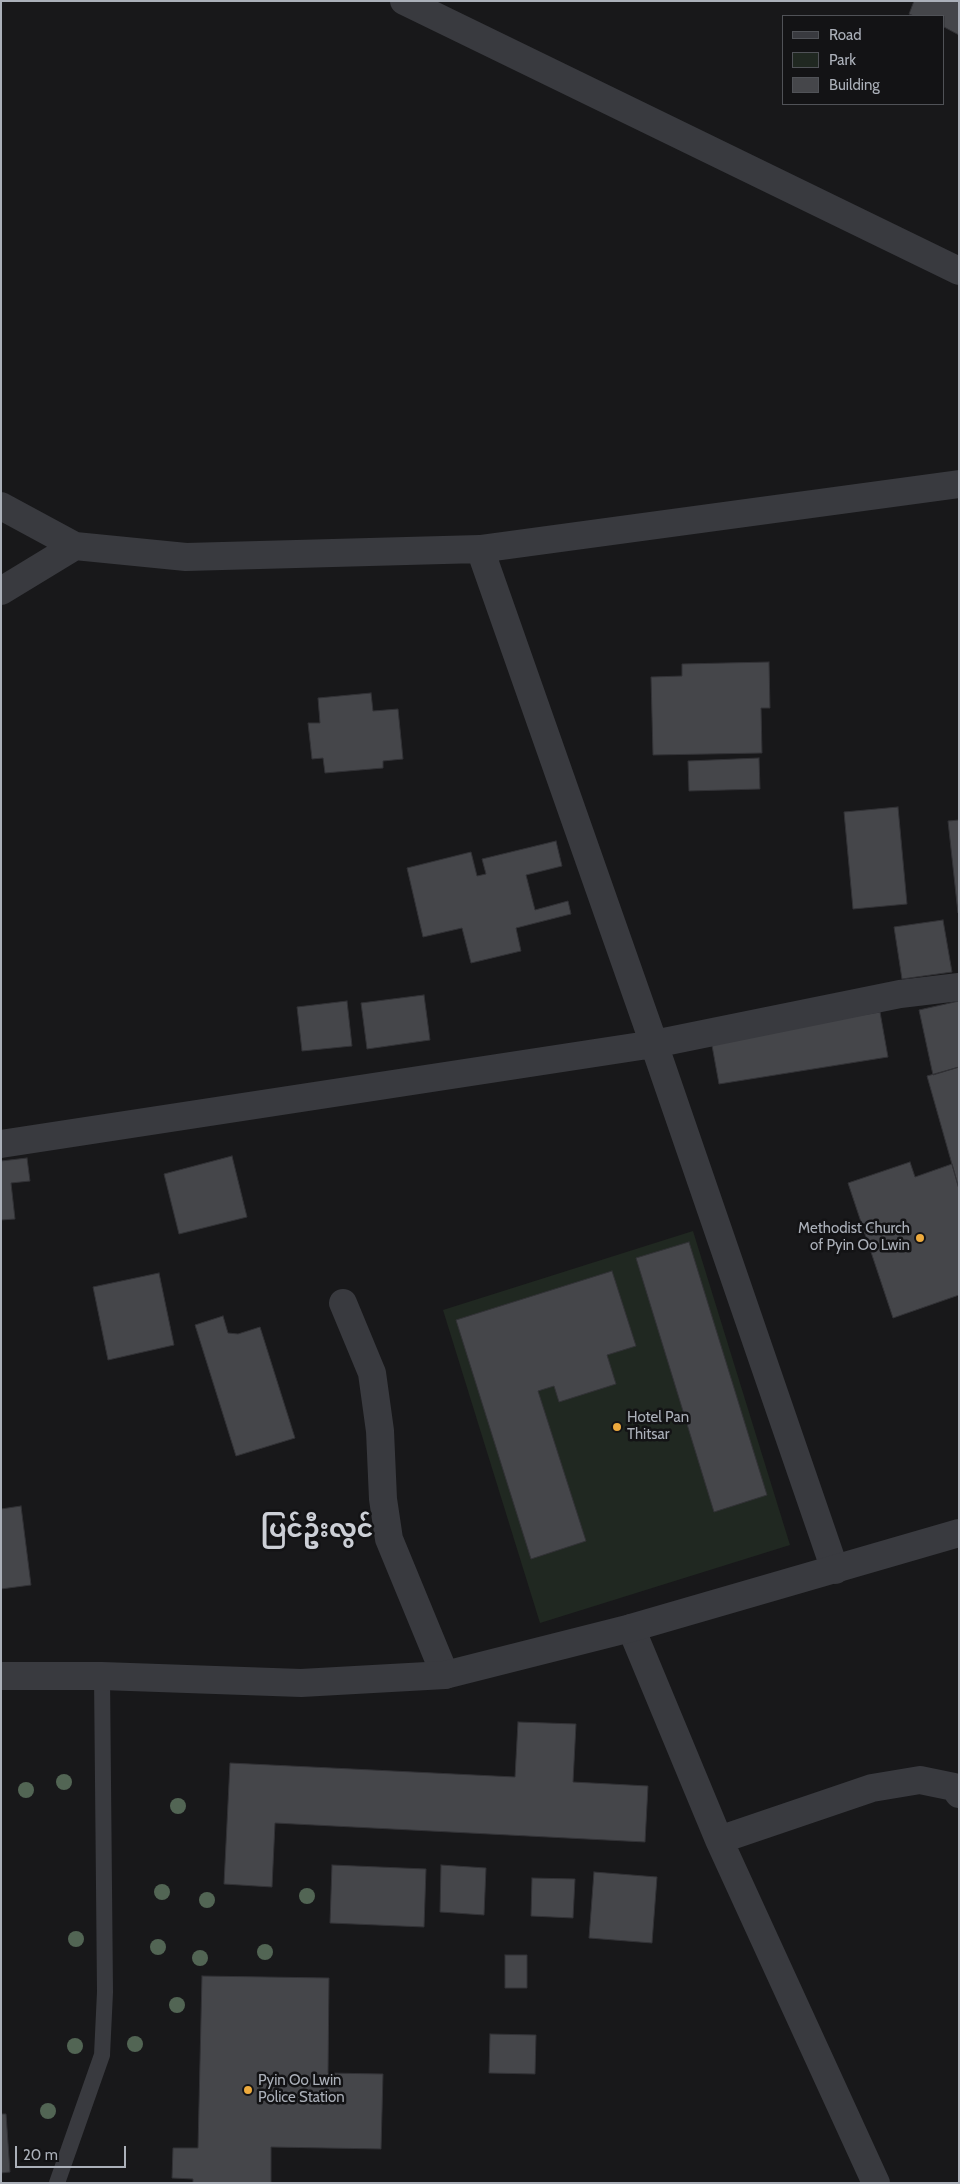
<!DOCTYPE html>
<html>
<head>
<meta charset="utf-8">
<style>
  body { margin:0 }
  #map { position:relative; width:960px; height:2184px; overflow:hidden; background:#18181a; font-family:Cabin,sans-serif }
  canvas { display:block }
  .frame { position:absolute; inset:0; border:2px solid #abb0b9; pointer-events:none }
  .legend { position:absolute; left:782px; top:15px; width:162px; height:90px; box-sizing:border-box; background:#131315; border:1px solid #505257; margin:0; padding:6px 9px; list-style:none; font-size:15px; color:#abb0b9 }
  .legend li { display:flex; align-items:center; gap:10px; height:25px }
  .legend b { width:25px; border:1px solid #505257 }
  .scale { position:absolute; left:15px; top:2146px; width:111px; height:22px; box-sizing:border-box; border:2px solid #abb0b9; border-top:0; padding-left:6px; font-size:15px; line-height:18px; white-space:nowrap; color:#abb0b9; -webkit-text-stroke:4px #131315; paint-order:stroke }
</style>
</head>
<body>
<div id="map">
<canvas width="960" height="2184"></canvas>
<div class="frame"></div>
<ul class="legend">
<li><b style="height:6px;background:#393a3f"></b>Road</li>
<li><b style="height:14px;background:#202821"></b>Park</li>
<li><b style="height:14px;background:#45464a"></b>Building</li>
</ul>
<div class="scale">20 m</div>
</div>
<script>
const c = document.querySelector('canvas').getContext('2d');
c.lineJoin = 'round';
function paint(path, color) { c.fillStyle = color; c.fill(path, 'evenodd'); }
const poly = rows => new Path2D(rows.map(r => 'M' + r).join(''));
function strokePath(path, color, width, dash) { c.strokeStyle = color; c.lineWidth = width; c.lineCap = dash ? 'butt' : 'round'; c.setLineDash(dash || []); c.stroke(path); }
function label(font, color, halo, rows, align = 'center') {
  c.font = font + ' Cabin,"Noto Sans Myanmar",sans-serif'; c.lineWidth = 5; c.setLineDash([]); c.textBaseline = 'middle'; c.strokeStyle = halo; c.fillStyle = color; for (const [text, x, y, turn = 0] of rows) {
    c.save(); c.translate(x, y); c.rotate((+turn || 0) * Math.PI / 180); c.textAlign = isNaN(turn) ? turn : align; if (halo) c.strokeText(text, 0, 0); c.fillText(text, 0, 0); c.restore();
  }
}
paint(poly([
  [693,1231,790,1545,540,1623,443,1310]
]), '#202821');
const building = poly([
  [914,1,959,1,959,35,944,27,944,16,914,16,909,14,914,1],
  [769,662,770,708,761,708,762,753,653,755,651,677,682,676,682,664,769,662],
  [371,693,373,711,398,709,403,759,383,761,383,768,325,773,323,758,312,759,308,723,320,723,318,698,371,693],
  [759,758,760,789,689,791,688,761,759,758],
  [898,807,907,904,853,909,844,812,898,807],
  [959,820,959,913,958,913,948,821,959,820],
  [556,841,562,866,526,875,535,910,568,901,571,914,516,928,521,951,471,963,462,928,423,937,407,868,471,852,477,876,486,874,482,859,556,841],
  [943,920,952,972,902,979,894,927,943,920],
  [424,995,430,1040,367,1049,361,1003,424,995],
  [347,1001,352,1046,302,1051,297,1007,347,1001],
  [959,1001,959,1067,933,1075,919,1010,959,1001],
  [880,1012,888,1057,719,1084,711,1040,880,1012],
  [959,1067,959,1189,927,1076,959,1067],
  [232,1156,247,1217,179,1234,164,1174,232,1156],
  [27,1158,30,1181,11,1183,15,1219,1,1220,1,1161,27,1158],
  [910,1162,915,1177,952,1164,959,1189,959,1295,893,1318,848,1183,910,1162],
  [689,1242,767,1495,714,1512,636,1258,689,1242],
  [612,1271,636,1346,607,1355,616,1384,559,1402,554,1386,538,1391,586,1541,531,1559,456,1320,612,1271],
  [159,1273,174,1345,108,1360,93,1287,159,1273],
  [223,1316,228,1333,238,1334,260,1327,295,1438,236,1456,195,1325,223,1316],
  [21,1506,31,1585,1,1589,1,1509,21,1506],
  [518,1722,576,1724,573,1782,648,1786,645,1842,275,1823,272,1887,224,1884,230,1763,515,1777,518,1722],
  [332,1865,426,1869,424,1927,330,1923,332,1865],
  [441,1865,486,1868,484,1915,440,1912,441,1865],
  [594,1872,657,1877,652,1943,589,1938,594,1872],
  [532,1878,575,1879,573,1918,531,1916,532,1878],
  [505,1955,527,1955,527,1988,505,1988,505,1955],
  [202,1976,329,1978,328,2073,383,2074,381,2149,271,2147,271,2183,193,2183,193,2179,172,2178,173,2148,198,2148,202,1976],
  [490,2034,536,2035,535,2074,489,2073,490,2034],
  [1,2114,6,2114,10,2172,1,2173,1,2114]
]);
paint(building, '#45464a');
strokePath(building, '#323236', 1);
strokePath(poly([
  [57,2183,102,2055,105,1992,102,1676]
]), '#393a3f', 16);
strokePath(poly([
  [404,1,959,271],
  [1,506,75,546,186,557,480,549,959,484],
  [480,549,654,1044,835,1570],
  [1,591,75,546],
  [1,1144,654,1044,900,994,959,987],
  [343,1303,372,1373,380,1431,383,1499,389,1539,445,1675],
  [631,1628,719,1840,876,2183],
  [719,1840,872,1788,920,1780,954,1787,959,1794]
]), '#393a3f', 28);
strokePath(poly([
  [1,1676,102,1676,301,1683,445,1675,631,1628,959,1533]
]), '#393a3f', 28);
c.fillStyle = '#526554';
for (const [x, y] of [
  [64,1782],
  [26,1790],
  [178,1806],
  [162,1892],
  [307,1896],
  [207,1900],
  [76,1939],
  [158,1947],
  [265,1952],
  [200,1958],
  [177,2005],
  [135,2044],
  [75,2046],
  [48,2111]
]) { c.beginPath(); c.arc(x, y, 8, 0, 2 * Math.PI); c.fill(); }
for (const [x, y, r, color] of [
  [920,1238,5,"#edaa3d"],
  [617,1427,5,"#edaa3d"],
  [248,2090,5,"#edaa3d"]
]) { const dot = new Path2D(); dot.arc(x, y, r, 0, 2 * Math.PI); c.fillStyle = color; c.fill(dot); strokePath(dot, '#131315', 2); }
label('15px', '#abb0b9', '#131315', [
  ["Methodist Church",910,1229,"right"],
  ["of Pyin Oo Lwin",910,1246,"right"],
  ["Hotel Pan",627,1418],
  ["Thitsar",627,1435],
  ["Pyin Oo Lwin",258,2081],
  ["Police Station",258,2098]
], 'left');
label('bold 25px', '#cccfd6', '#131315', [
  ["ပြင်ဦးလွင်",317,1530]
]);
</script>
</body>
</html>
